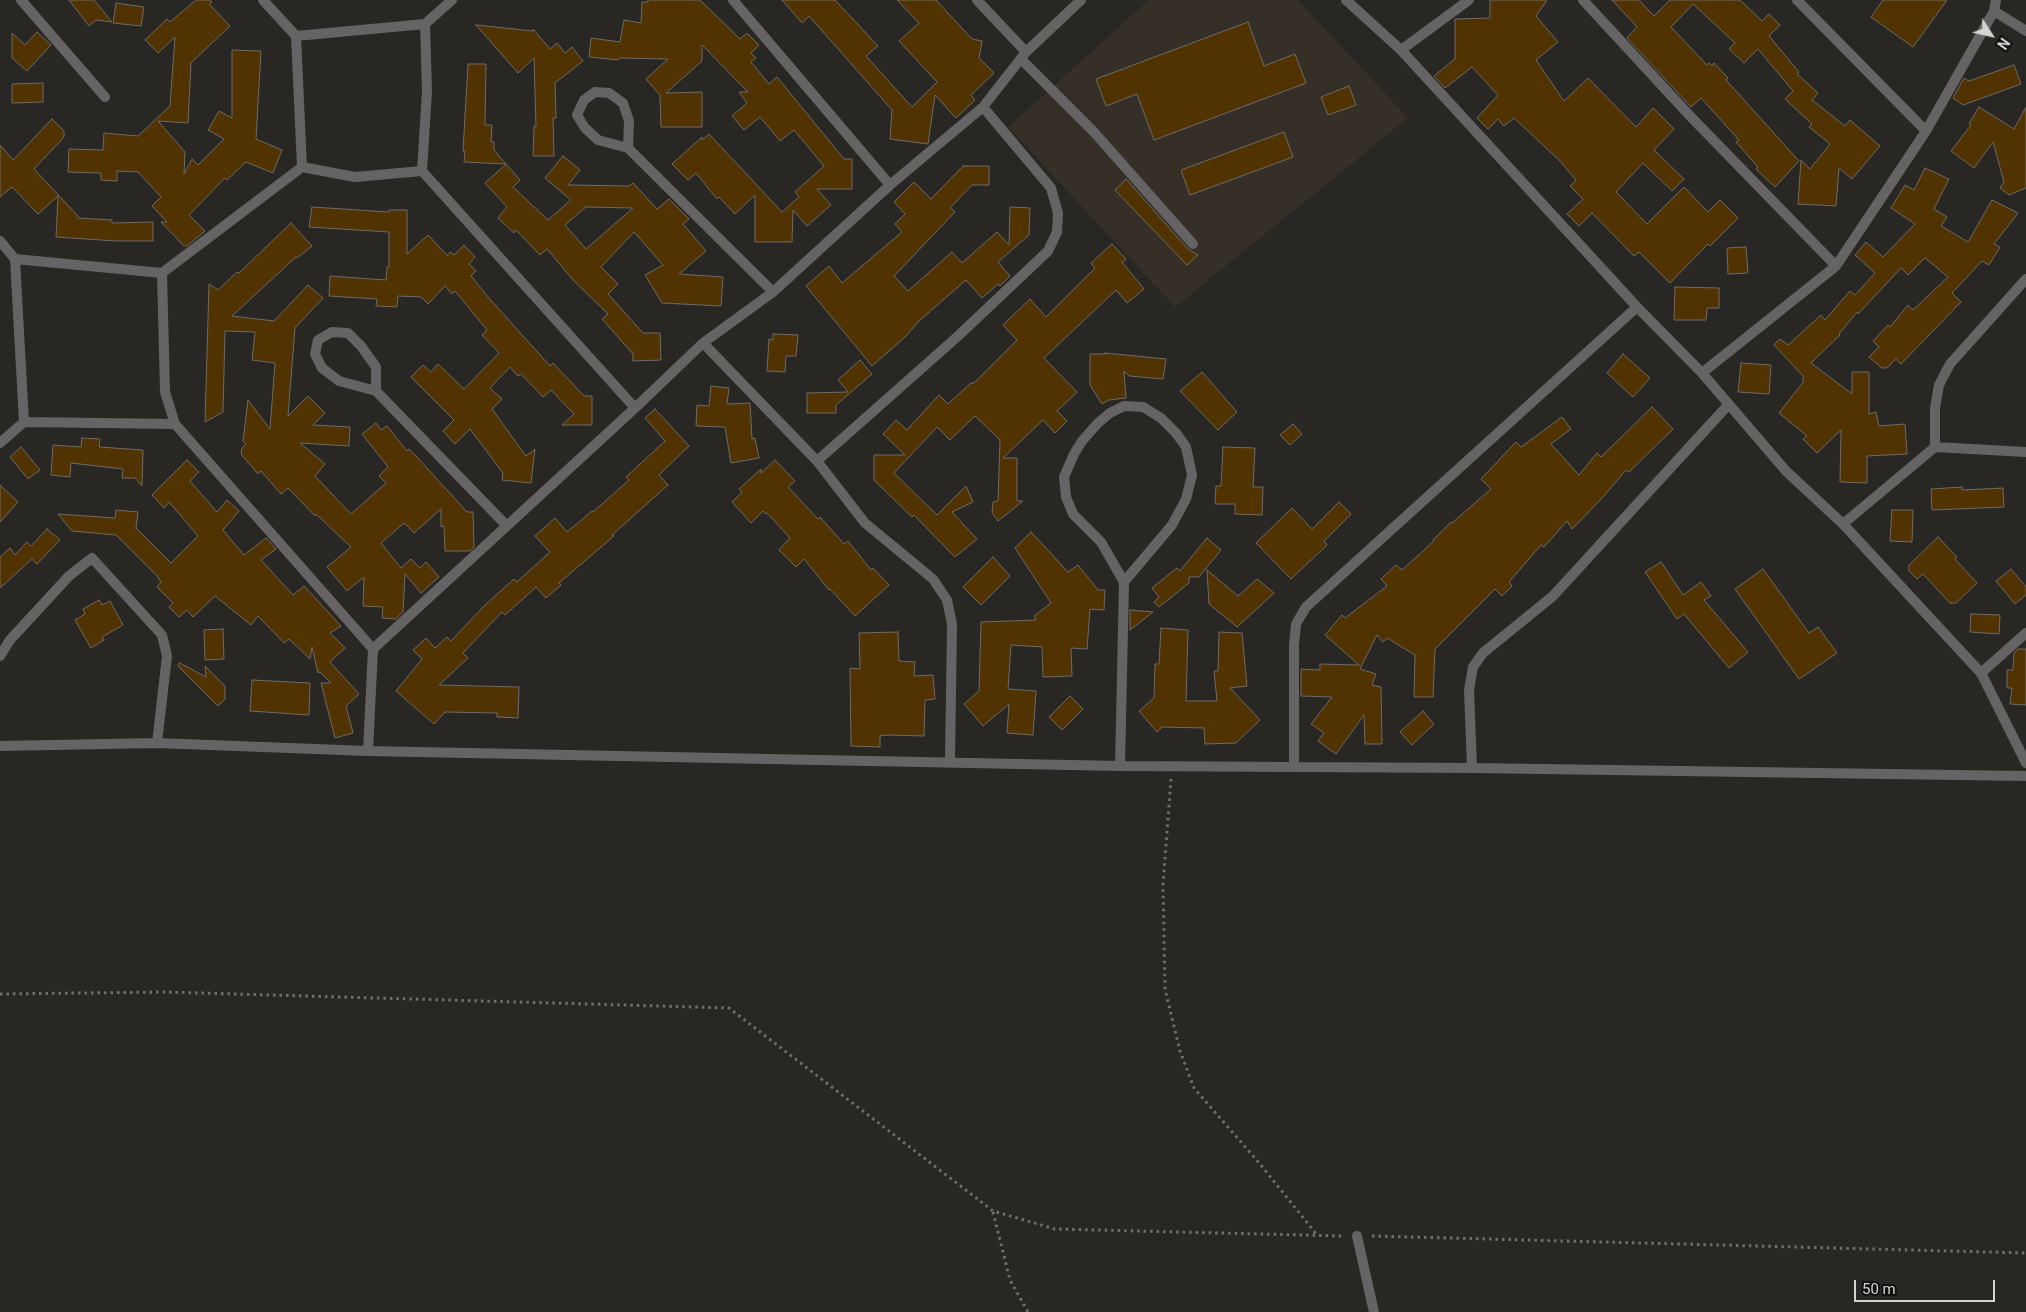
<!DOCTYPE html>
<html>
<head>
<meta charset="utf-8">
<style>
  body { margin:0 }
  #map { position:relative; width:2026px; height:1312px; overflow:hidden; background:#292724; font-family:Roboto,sans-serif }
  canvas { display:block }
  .north { position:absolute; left:1966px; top:10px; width:50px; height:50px; -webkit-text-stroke:4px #11100f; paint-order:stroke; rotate:125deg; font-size:14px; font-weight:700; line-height:20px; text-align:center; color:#d5d3d1 }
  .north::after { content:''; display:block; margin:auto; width:18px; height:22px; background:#d5d3d1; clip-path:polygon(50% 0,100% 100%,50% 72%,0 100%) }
  .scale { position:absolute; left:1854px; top:1280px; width:141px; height:22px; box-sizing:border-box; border:2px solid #d5d3d1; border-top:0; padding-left:6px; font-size:15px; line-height:18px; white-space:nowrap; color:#d5d3d1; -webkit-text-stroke:4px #11100f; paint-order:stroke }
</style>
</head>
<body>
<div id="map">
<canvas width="2026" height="1312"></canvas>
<div class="north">N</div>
<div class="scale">50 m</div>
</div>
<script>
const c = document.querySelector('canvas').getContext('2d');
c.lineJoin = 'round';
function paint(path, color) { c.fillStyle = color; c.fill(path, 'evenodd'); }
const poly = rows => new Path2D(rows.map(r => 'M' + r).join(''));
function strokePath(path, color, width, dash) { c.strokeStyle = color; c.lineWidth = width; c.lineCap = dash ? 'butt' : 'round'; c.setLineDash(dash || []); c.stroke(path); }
paint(poly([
  [1149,0,1298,0,1408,118,1175,307,1008,127]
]), '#352f28');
const building = poly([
  [69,0,94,0,112,22,96,20,89,26,69,0],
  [196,0,210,0,212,2,209,4,230,26,191,63,188,123,158,121,185,152,184,174,192,159,198,165,224,139,208,130,219,111,232,118,232,50,261,51,256,139,282,150,273,173,246,162,227,180,225,178,189,215,205,231,187,246,184,246,161,222,167,222,152,206,161,197,138,172,117,171,117,181,101,180,101,173,68,172,69,149,103,150,104,133,138,136,170,106,175,37,158,53,145,40,167,19,170,22,196,0],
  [648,0,700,0,740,39,747,33,759,45,751,53,756,58,751,62,769,84,777,77,844,159,852,159,852,189,817,189,831,205,807,226,793,210,792,242,755,242,755,195,735,214,719,197,717,199,696,173,688,180,672,164,702,137,702,140,709,134,782,212,799,197,795,192,824,166,794,130,780,141,760,117,744,130,732,116,747,103,739,92,748,92,702,45,702,61,666,93,702,92,702,127,661,127,660,95,646,79,668,59,619,58,618,60,589,57,591,38,620,42,624,20,641,23,642,2,648,2,648,0],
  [782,0,835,0,878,46,866,56,912,107,937,82,899,41,919,23,897,0,936,0,972,39,982,41,979,58,994,73,971,95,975,100,956,118,935,95,928,144,890,139,892,110,809,16,802,23,782,0],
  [1490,0,1547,0,1536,16,1558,42,1536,60,1564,101,1588,78,1636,127,1653,108,1674,129,1654,150,1684,179,1672,191,1643,163,1616,192,1647,224,1684,187,1708,212,1720,200,1738,218,1710,246,1708,244,1670,283,1639,252,1634,256,1592,213,1579,226,1567,214,1583,199,1570,186,1576,180,1560,161,1514,118,1504,126,1498,119,1488,129,1477,118,1498,95,1472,67,1445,88,1434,76,1455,59,1455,19,1490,18,1490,0],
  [1612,0,1639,0,1654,16,1670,0,1740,0,1762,21,1769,14,1780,25,1769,36,1799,72,1797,74,1818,93,1812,100,1845,126,1850,120,1880,146,1852,179,1839,168,1836,206,1798,204,1801,160,1810,169,1830,144,1809,127,1812,124,1785,99,1793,91,1758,49,1744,63,1729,49,1735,43,1693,4,1671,27,1707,65,1709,63,1712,66,1714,63,1728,78,1726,80,1799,161,1775,187,1756,169,1758,167,1736,142,1739,140,1701,98,1691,107,1627,38,1637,27,1612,0],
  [1883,0,1947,0,1913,47,1871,17,1883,0],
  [116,3,144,7,141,26,113,23,116,3],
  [1248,22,1264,66,1295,54,1306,83,1154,140,1137,94,1106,106,1096,79,1248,22],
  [476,25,533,31,533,29,550,49,557,43,565,53,572,47,583,61,555,83,556,118,553,118,554,156,533,156,534,126,536,126,534,58,518,73,476,25],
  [37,32,51,45,27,71,12,58,12,33,25,45,37,32],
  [468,64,486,64,485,125,492,125,491,142,494,142,494,150,506,164,464,162,465,151,463,151,468,64],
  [2014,65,2021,84,1963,105,1953,98,1964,78,1969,81,2014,65],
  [43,83,43,102,12,103,12,84,43,83],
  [1349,86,1356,105,1328,115,1321,97,1349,86],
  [1979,107,2014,129,2026,107,2026,188,2009,195,2000,188,2004,182,1993,142,1974,168,1951,151,1971,125,1969,124,1979,107],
  [52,119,64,131,64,137,34,169,78,216,78,218,112,220,112,223,153,222,153,241,116,241,56,237,58,196,38,214,12,187,0,197,0,145,13,160,52,119],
  [1284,132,1293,157,1190,195,1181,170,1284,132],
  [563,156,580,170,568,185,629,186,633,183,657,209,669,199,689,219,683,224,706,251,679,274,723,277,721,306,662,303,645,275,663,265,634,232,601,267,618,284,608,294,643,333,660,333,661,360,633,361,633,354,602,319,608,314,574,281,547,249,540,255,516,230,514,233,498,218,507,207,485,183,506,164,520,180,513,187,548,220,571,200,545,178,563,156],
  [586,207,633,208,586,249,565,225,586,207],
  [963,166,989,166,989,185,972,185,950,208,955,212,894,276,908,291,952,252,962,263,997,232,1009,245,1010,207,1030,208,1029,235,998,262,1010,276,1000,286,998,284,982,298,966,280,919,321,905,337,872,366,806,286,829,266,842,283,902,232,895,224,905,214,894,202,914,182,931,199,963,166],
  [1925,168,1949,179,1934,209,1947,217,1941,226,1968,242,1992,200,2018,213,1994,244,2000,247,1989,265,1982,261,1952,293,1961,302,1901,364,1896,359,1887,368,1882,368,1869,357,1879,347,1873,341,1888,325,1890,327,1908,305,1913,310,1948,277,1925,258,1908,275,1901,268,1858,314,1857,312,1839,334,1840,335,1811,363,1852,394,1852,372,1869,372,1869,414,1876,412,1879,426,1905,424,1907,454,1867,456,1867,483,1840,482,1841,430,1817,453,1803,439,1807,436,1779,413,1804,381,1802,380,1804,377,1774,345,1780,339,1788,345,1821,315,1825,320,1850,291,1855,295,1875,273,1855,255,1866,242,1883,257,1915,224,1891,208,1905,185,1914,190,1925,168],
  [1126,179,1188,249,1198,255,1187,265,1115,190,1126,179],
  [312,207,389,212,389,210,407,210,407,254,428,235,447,255,451,252,454,255,464,245,475,257,469,264,476,271,471,276,488,297,550,366,553,363,584,396,592,396,592,425,562,425,574,414,551,390,543,397,521,374,518,376,510,367,490,388,502,399,492,409,526,456,535,449,531,483,502,480,503,473,470,429,455,444,443,431,454,420,411,377,423,365,431,372,438,364,464,389,499,353,482,335,487,330,455,291,452,294,445,286,428,304,421,297,398,296,397,307,376,306,377,299,329,296,330,276,386,280,387,267,389,267,389,232,309,227,312,207],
  [291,223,312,246,297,258,296,257,232,316,274,321,308,285,323,298,295,328,288,416,308,396,325,413,313,425,350,427,349,446,300,443,325,464,315,476,351,514,386,483,379,476,388,467,362,434,376,423,381,430,387,426,407,451,409,449,416,456,467,512,473,512,474,547,470,551,445,551,444,526,441,527,441,509,414,533,404,523,381,543,401,568,411,559,420,568,426,562,439,577,421,593,405,574,403,612,396,619,382,618,383,607,363,606,364,577,347,591,327,567,351,547,316,514,315,516,288,488,281,494,261,471,258,474,241,454,242,448,246,444,243,441,248,400,270,429,275,363,252,360,255,332,225,331,223,412,205,422,209,284,218,290,237,272,239,273,291,223],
  [1112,244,1126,259,1122,262,1144,289,1127,303,1116,290,1044,358,1077,392,1057,411,1067,421,1055,433,1043,420,1003,458,1017,458,1017,501,1023,501,998,521,992,513,993,502,998,501,1000,440,975,416,950,440,937,427,894,473,937,515,966,486,973,502,952,512,977,539,955,557,914,515,912,517,874,480,874,455,905,455,883,434,896,420,907,430,939,395,948,404,972,382,973,384,1017,340,1003,325,1030,299,1046,317,1095,268,1091,263,1112,244],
  [1746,247,1748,273,1728,274,1727,248,1746,247],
  [1675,287,1719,288,1719,308,1707,308,1706,320,1674,320,1675,287],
  [773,334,798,335,796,356,786,356,785,372,767,371,769,339,773,340,773,334],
  [1105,353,1166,359,1163,379,1129,376,1124,371,1126,398,1109,400,1102,404,1090,385,1090,354,1106,354,1105,353],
  [1623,354,1650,378,1633,397,1607,373,1623,354],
  [860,360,872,374,836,405,836,413,807,413,807,393,848,392,838,380,860,360],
  [1741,363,1771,365,1769,394,1738,392,1741,363],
  [1202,372,1237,412,1218,430,1180,391,1202,372],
  [711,386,729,388,727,404,750,403,752,439,755,438,759,458,731,463,725,427,696,426,697,405,709,406,711,386],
  [1652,407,1673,429,1629,472,1626,470,1604,496,1572,529,1567,521,1544,547,1541,545,1509,582,1512,586,1502,596,1495,589,1435,649,1433,697,1414,697,1415,655,1387,638,1383,642,1377,635,1360,669,1376,674,1372,685,1381,687,1382,744,1365,744,1364,715,1336,754,1318,741,1324,733,1311,724,1332,697,1301,696,1301,669,1320,670,1320,664,1359,665,1325,635,1342,615,1345,618,1387,586,1381,579,1396,565,1402,570,1434,541,1433,540,1451,522,1452,523,1491,489,1481,479,1516,442,1521,447,1562,417,1571,429,1551,444,1579,475,1597,453,1601,457,1652,407],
  [655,409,689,446,659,475,668,485,612,535,614,536,559,583,561,585,546,598,536,587,505,615,502,612,463,653,468,658,439,685,519,687,518,718,497,717,497,713,445,712,434,724,396,691,422,659,413,650,426,638,435,648,447,637,451,641,483,607,514,579,517,582,550,552,535,536,555,518,567,532,592,511,593,512,629,480,626,477,665,441,645,418,655,409],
  [1293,424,1302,434,1290,445,1280,435,1293,424],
  [82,438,100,439,99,447,143,450,142,486,135,478,122,478,123,469,71,463,70,477,51,475,53,445,81,447,82,438],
  [21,447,40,470,28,479,10,457,21,447],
  [1223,447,1255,448,1253,487,1263,487,1262,515,1235,514,1235,504,1215,504,1216,486,1221,486,1223,447],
  [187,460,199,472,190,481,217,512,227,500,239,511,223,530,244,555,266,538,276,549,261,560,293,595,304,586,341,626,330,633,345,648,330,662,359,694,346,706,353,733,335,738,321,683,331,683,320,672,318,673,312,647,310,659,289,639,284,643,258,616,251,625,215,596,193,617,187,610,179,617,169,607,173,603,157,587,161,582,157,576,116,535,72,531,58,514,115,518,116,510,138,512,136,528,171,563,198,536,169,502,164,508,152,495,187,460],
  [775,460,795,481,788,487,818,519,820,517,844,544,848,541,871,570,873,568,889,585,855,616,830,589,829,590,804,559,796,567,779,550,790,538,767,513,766,514,763,511,751,523,732,502,742,492,739,489,761,469,761,473,775,460],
  [0,485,18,502,0,522,0,485],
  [1962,487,1962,490,2003,488,2004,507,1932,510,1931,489,1962,487],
  [1339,502,1351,514,1324,541,1327,545,1291,579,1256,543,1292,508,1312,529,1339,502],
  [1892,510,1913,510,1912,542,1890,541,1892,510],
  [47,529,60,540,37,564,32,559,0,588,0,557,10,548,15,555,27,542,31,546,47,529],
  [1031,532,1068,572,1078,565,1098,590,1105,590,1104,610,1090,609,1087,649,1071,648,1072,676,1043,677,1042,647,1011,645,1008,689,1036,691,1033,735,1007,733,1009,704,983,726,964,704,979,691,981,622,1036,620,1034,616,1051,603,1015,548,1031,532],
  [1938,537,1957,557,1955,559,1977,583,1956,603,1950,603,1923,574,1917,579,1909,571,1909,565,1938,537],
  [1207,538,1221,550,1199,577,1189,577,1189,583,1159,607,1154,602,1159,597,1152,588,1177,568,1180,571,1207,538],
  [993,557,1010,576,981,605,963,587,993,557],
  [1661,562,1683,595,1701,582,1711,596,1704,600,1748,652,1729,668,1684,614,1677,619,1645,572,1661,562],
  [1763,569,1809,633,1818,627,1837,653,1799,679,1735,589,1763,569],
  [2011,569,2026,587,2026,595,2015,604,1996,581,2011,569],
  [1207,570,1238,596,1257,579,1274,593,1237,627,1209,604,1207,570],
  [99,600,102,605,110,601,123,625,102,637,104,640,91,648,75,620,85,614,83,609,99,600],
  [1130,610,1153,612,1130,630,1130,610],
  [1971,614,2000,615,1999,634,1970,632,1971,614],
  [1161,628,1188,630,1186,701,1217,701,1214,671,1218,671,1219,632,1242,633,1247,686,1230,688,1260,720,1236,743,1205,744,1204,728,1162,727,1157,732,1139,711,1154,698,1155,664,1159,664,1161,628],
  [223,629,224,659,205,660,204,630,223,629],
  [898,632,899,661,915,662,914,676,933,675,935,699,925,700,924,736,888,735,880,736,880,747,851,746,850,668,860,669,859,633,898,632],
  [2018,649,2026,649,2026,705,2010,704,2012,688,2007,688,2007,670,2013,670,2014,653,2018,649],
  [180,663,206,677,205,666,225,686,225,699,218,706,178,666,180,663],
  [252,680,310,683,309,715,250,711,252,680],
  [1070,696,1083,709,1062,730,1049,717,1070,696],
  [1423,711,1434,724,1412,745,1400,732,1423,711]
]);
paint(building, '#513301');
strokePath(building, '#6e6b68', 1);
strokePath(poly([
  [1171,779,1163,885,1165,989,1180,1051,1194,1088,1260,1164,1317,1235],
  [0,994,165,992,729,1008,993,1211,1055,1229,1343,1236],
  [993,1212,1010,1280,1028,1312],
  [1372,1236,2026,1253]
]), '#716f6d', 3, [2.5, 4]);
strokePath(poly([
  [1021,59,1093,131,1193,244]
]), '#656364', 10);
strokePath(poly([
  [21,0,105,97],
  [263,0,296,36,302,167],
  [733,0,890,185],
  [977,0,1026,52],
  [1346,0,1401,50,1637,307,1702,373,1786,471,1843,524,1981,673,2026,763],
  [1583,0,1691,117,1836,266],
  [1797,0,1926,131],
  [1994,11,2026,31],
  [425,24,427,91,422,171,635,408],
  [296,36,425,24,452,0],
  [1401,50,1469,0],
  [628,148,629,121,623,103,609,93,595,92,584,100,577,115,585,128,598,140,628,148,773,292],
  [0,241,15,259,24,422],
  [15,259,162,273,302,167,355,177,422,171],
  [162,273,165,392,175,424,373,649],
  [703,343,817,461,865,523,933,579,947,600,952,624,950,761],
  [1702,373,1836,266,1926,131,1994,11,1996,0],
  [376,391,376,367,361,346,348,333,332,332,318,340,315,354,322,368,339,381,376,391,507,526],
  [0,443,24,422,175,424],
  [1935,447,1935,408,1939,385,1950,364,2026,279],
  [817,461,957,337,1048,251,1057,232,1058,213,1051,188,983,107],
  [1843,524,1935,447,2026,452],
  [0,656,10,640,69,576,92,558,162,635,167,656,157,743],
  [1981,673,2026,633],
  [0,746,157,743,368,751,1120,766,1472,768,2026,776],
  [368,751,373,649,635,408,703,343,773,292,890,185,983,107,1026,52,1081,0],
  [1120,766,1124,582,1101,542,1073,514,1066,497,1064,477,1074,454,1082,441,1098,423,1110,413,1124,406,1143,407,1161,418,1176,433,1186,447,1192,475,1186,499,1172,525,1124,582],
  [1294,767,1294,645,1296,624,1306,607,1637,307],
  [1472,768,1469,690,1473,667,1483,653,1553,596,1729,404],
  [1357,1236,1374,1312]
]), '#656364', 10);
</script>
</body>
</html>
